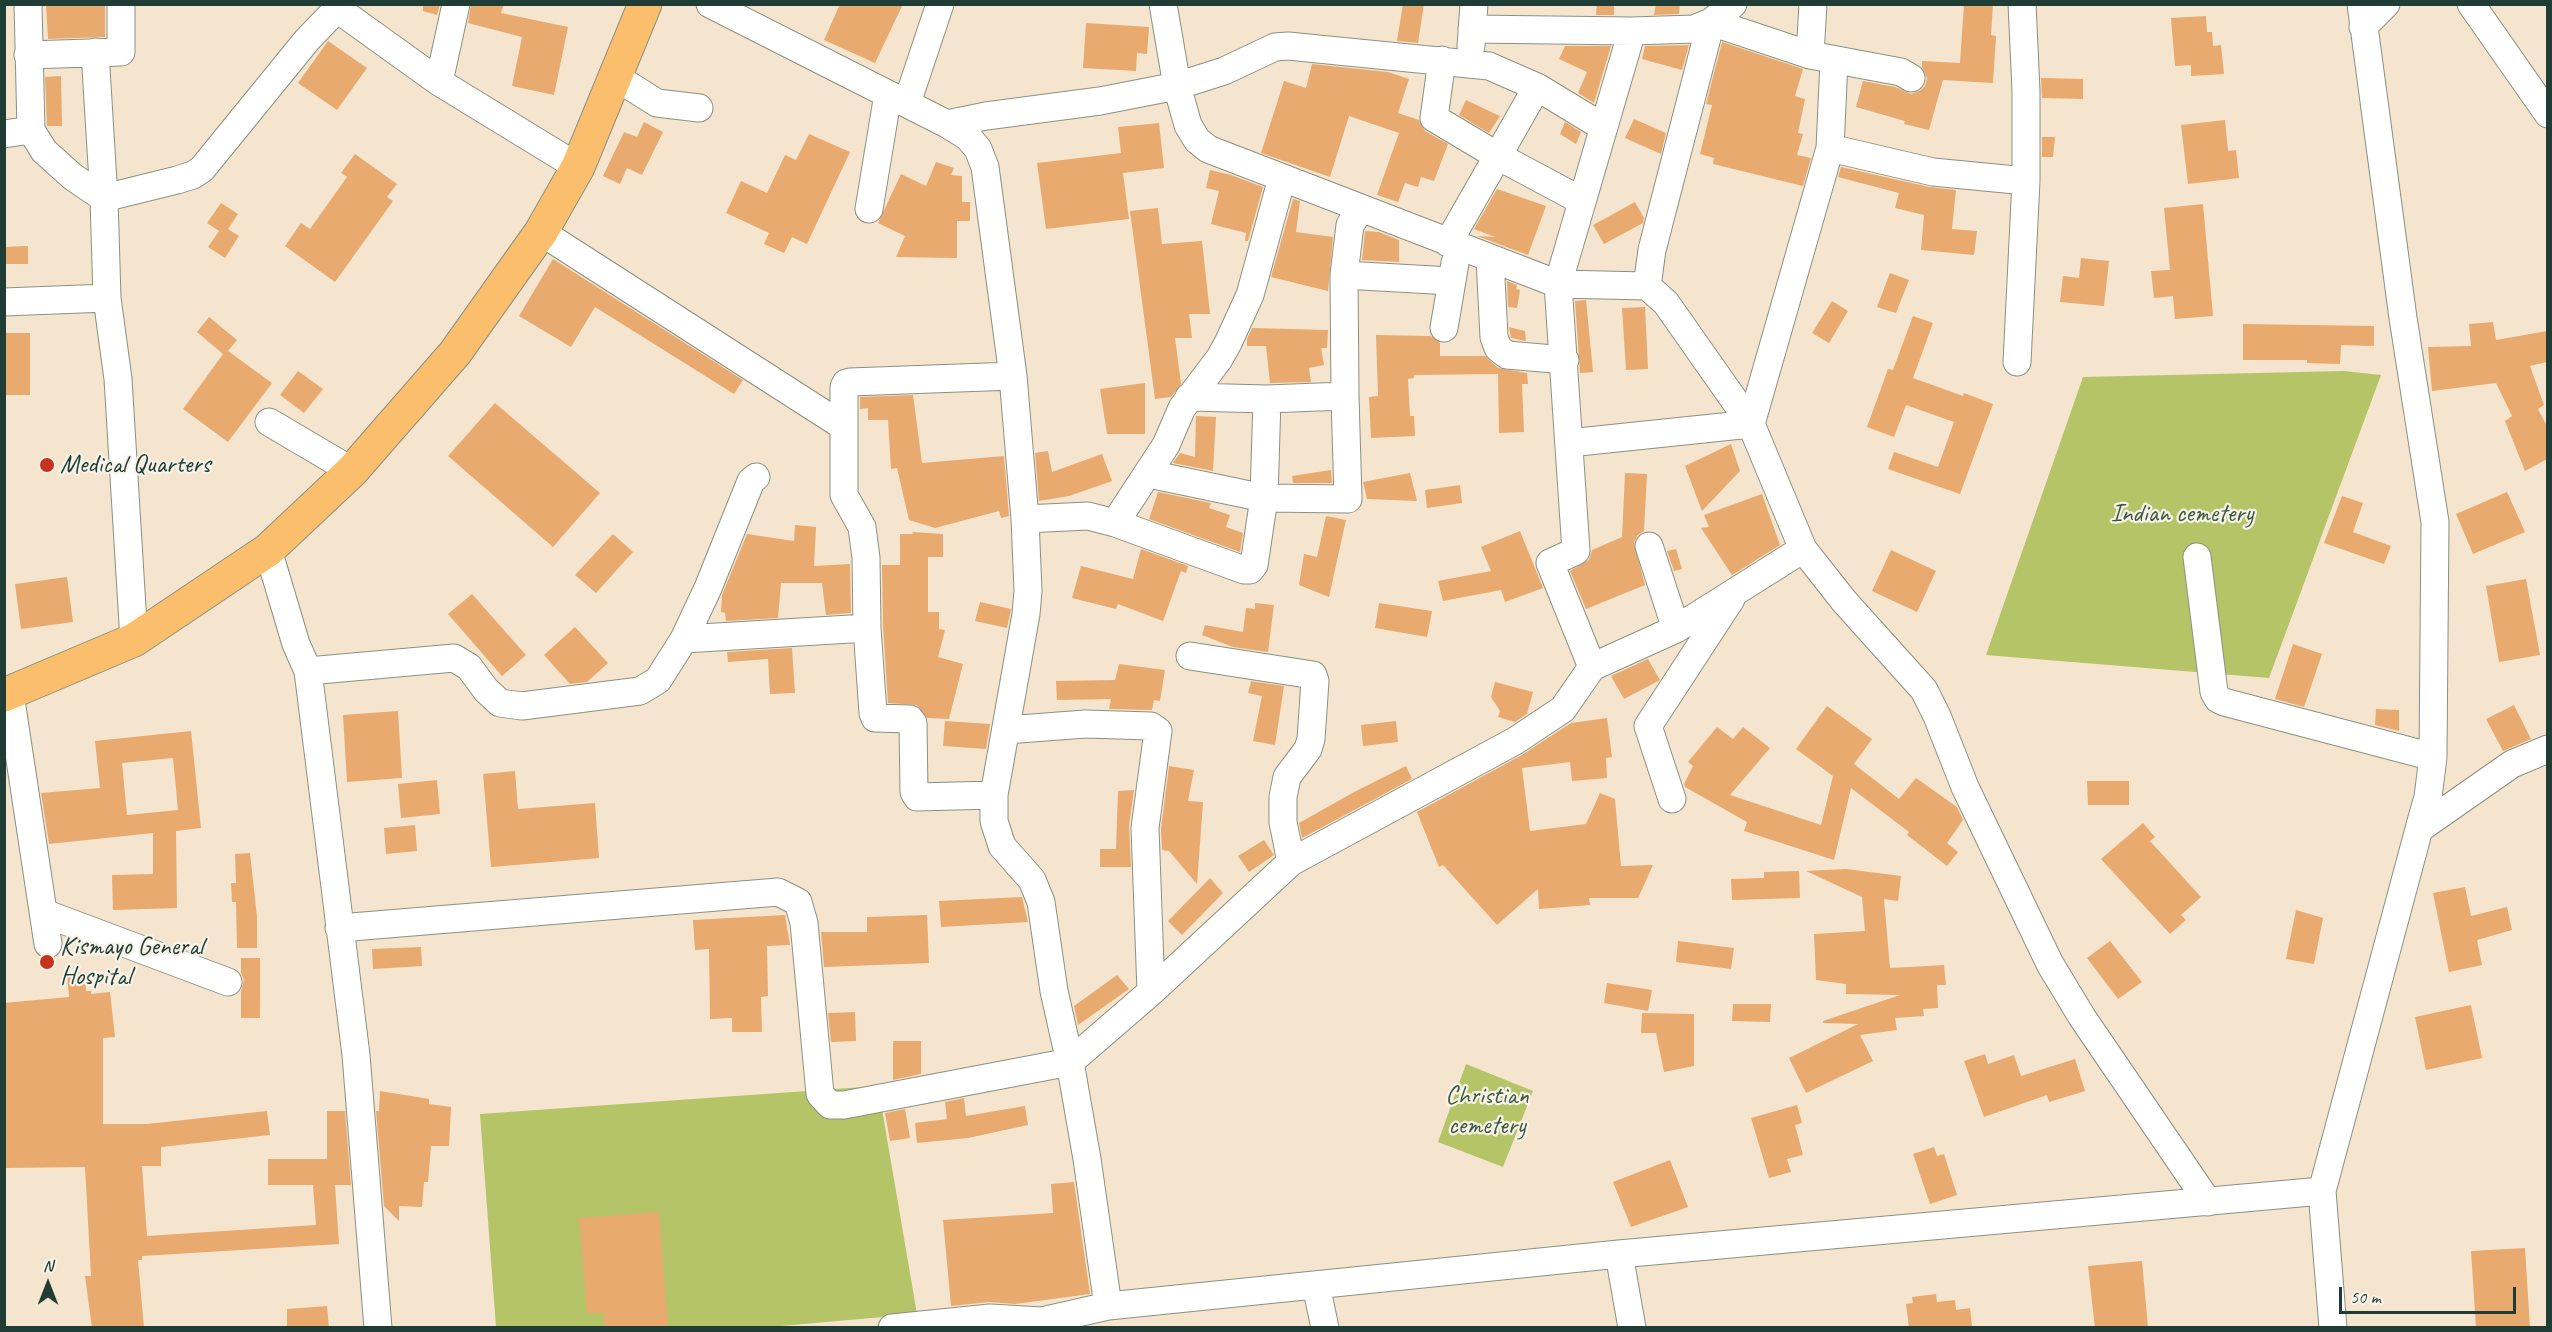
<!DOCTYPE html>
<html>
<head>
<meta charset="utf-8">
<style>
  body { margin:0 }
  #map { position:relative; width:2552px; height:1332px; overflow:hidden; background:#f5e5ce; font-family:Caveat,sans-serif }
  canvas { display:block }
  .frame { position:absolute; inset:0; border:6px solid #1f3d34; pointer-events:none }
  .north { position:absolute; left:18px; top:1254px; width:60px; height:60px; -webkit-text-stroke:4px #f7f3e8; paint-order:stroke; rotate:0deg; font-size:16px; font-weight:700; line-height:24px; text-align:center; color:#1f3d34 }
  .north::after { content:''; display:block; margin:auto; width:21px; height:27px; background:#1f3d34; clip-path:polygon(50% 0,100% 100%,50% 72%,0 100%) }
  .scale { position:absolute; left:2339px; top:1287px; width:177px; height:27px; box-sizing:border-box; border:3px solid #1f3d34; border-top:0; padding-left:8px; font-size:18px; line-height:21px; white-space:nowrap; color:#1f3d34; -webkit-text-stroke:4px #f7f3e8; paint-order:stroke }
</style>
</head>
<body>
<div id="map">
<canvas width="2552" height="1332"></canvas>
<div class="frame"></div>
<div class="north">N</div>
<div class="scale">50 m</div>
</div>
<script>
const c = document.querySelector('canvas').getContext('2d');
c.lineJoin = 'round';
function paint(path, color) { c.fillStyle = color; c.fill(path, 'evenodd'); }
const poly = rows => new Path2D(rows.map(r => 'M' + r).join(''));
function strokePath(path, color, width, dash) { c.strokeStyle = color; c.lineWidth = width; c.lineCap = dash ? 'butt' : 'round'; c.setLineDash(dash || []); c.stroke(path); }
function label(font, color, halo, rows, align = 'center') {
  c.font = font + ' Caveat,sans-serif'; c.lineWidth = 4.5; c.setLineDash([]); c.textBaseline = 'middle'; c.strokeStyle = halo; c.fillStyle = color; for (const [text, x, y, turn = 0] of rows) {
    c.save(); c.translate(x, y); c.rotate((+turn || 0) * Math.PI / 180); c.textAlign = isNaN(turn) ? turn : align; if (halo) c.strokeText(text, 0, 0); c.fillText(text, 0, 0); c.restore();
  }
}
paint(poly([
  [2344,371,2381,375,2269,678,1986,655,2083,377],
  [1466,1064,1533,1091,1503,1167,1438,1142],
  [878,1086,917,1314,758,1328,496,1327,480,1114]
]), '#b4c467');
paint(poly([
  [46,4,105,4,105,37,48,39],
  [423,4,440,4,437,15,423,11],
  [471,4,504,4,501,13,568,27,554,95,512,86,522,37,468,23],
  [840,4,903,4,875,63,824,40],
  [1403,4,1424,4,1418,43,1397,41],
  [1597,4,1614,4,1614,15,1596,15],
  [1656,4,1680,4,1679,14,1654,15],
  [1964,4,1993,4,1991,35,1996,36,1993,83,1943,80,1929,130,1904,124,1905,121,1856,107,1863,81,1895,87,1911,94,1919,91,1925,86,1927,78,1922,67,1922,61,1960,63],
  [2206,16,2207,32,2212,32,2213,46,2221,45,2224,74,2191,76,2191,65,2175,66,2171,18],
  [1086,23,1149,27,1147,54,1137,53,1136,71,1083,68],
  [328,41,367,68,337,110,298,83],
  [1722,42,1803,69,1795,96,1805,99,1798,133,1803,134,1797,155,1811,158,1803,186,1713,164,1714,158,1700,154,1712,105,1706,104],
  [1689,45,1682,70,1642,59,1645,46],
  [1565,46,1611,46,1594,103,1578,93,1587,72,1559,59],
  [1312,64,1388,72,1409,79,1398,113,1419,120,1425,131,1448,144,1434,181,1421,177,1418,187,1405,183,1398,202,1377,195,1399,133,1349,116,1330,177,1261,153,1284,81,1306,88],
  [61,76,62,126,47,126,45,77],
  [2041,78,2083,79,2083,99,2042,98],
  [1466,100,1500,116,1489,133,1459,115],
  [1634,119,1666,133,1661,154,1625,138],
  [2225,120,2228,151,2236,150,2239,178,2188,184,2181,125],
  [644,122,663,132,642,175,627,168,620,184,603,176,624,132,637,137],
  [1565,122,1581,132,1576,144,1560,134],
  [1159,123,1164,168,1123,173,1129,219,1046,229,1037,163,1121,153,1118,127],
  [809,134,850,152,807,244,792,237,784,253,764,244,769,233,726,213,741,181,767,193,785,155,796,160],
  [2042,137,2055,137,2053,157,2042,157],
  [355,154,397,184,387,197,393,201,335,282,285,246,301,223,310,229,347,177,341,173],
  [936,162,954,168,951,175,962,176,962,202,970,202,970,221,957,221,957,258,896,257,905,236,878,223,901,174,926,186],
  [1841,167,1929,187,1956,190,1952,229,1977,231,1974,255,1921,250,1924,215,1895,208,1899,193,1838,177],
  [1210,170,1231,175,1263,187,1248,241,1245,241,1246,233,1211,224,1219,191,1206,188],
  [1497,189,1546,206,1528,255,1477,236,1495,237,1474,229],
  [1293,199,1300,201,1296,232,1333,237,1328,291,1271,277],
  [1635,202,1644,218,1643,223,1604,244,1593,225],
  [221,203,238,214,228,229,239,236,225,258,208,247,219,231,207,223],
  [2203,204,2213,316,2175,319,2173,296,2154,298,2151,271,2170,270,2164,208],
  [1158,208,1162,244,1202,241,1210,314,1189,314,1192,338,1175,338,1181,384,1171,397,1155,399,1130,211],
  [1365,231,1379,232,1399,240,1399,262,1362,260],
  [28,246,28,264,4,264,4,247],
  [2081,258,2109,261,2104,306,2060,302,2063,276,2079,278],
  [553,259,743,380,734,394,595,307,571,347,519,316],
  [1890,273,1909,280,1896,313,1877,307],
  [1507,281,1517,285,1516,289,1520,290,1517,308,1508,307],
  [1586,300,1593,372,1580,373,1575,301],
  [1832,301,1848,311,1829,343,1812,333],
  [1645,307,1648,369,1626,370,1622,308],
  [1913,316,1933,323,1913,378,1963,396,1964,393,1993,404,1960,494,1888,469,1894,452,1938,467,1954,422,1906,405,1894,437,1867,427,1888,369,1893,370],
  [209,317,237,340,228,351,272,383,228,442,183,409,223,354,197,332],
  [2493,322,2496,340,2547,331,2547,362,2530,366,2544,405,2538,409,2547,426,2547,459,2525,471,2505,421,2512,416,2496,383,2432,391,2428,347,2471,346,2469,324],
  [2243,324,2374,326,2374,346,2341,345,2340,364,2307,363,2307,360,2243,360],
  [1509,327,1525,331,1526,341,1511,338],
  [1252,328,1328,330,1327,348,1321,348,1324,365,1309,368,1311,382,1270,383,1266,346,1247,346,1247,339],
  [4,333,30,333,30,395,4,395],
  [1376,335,1431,336,1440,343,1440,356,1485,356,1498,368,1527,373,1528,384,1522,384,1524,432,1499,433,1498,374,1414,375,1414,378,1408,379,1410,416,1414,416,1415,436,1371,438,1369,397,1378,396],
  [298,371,323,389,304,413,280,395],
  [1145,383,1145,434,1107,434,1100,389],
  [913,395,922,463,1004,456,1009,516,1001,518,999,511,935,528,909,520,897,468,891,469,888,420,868,420,868,408,860,409,860,397],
  [495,403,600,493,553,547,448,456],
  [1196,416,1216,417,1213,471,1173,463,1180,453,1195,457],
  [1731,444,1740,471,1702,511,1685,466],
  [1048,451,1052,472,1102,454,1112,481,1069,496,1039,501,1035,453],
  [1331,470,1332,483,1293,483,1292,476],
  [1410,473,1417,501,1367,499,1363,482],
  [1625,473,1647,474,1644,531,1637,536,1634,543,1645,585,1586,609,1570,571,1589,560,1592,550,1622,537],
  [1460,485,1462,503,1427,508,1425,490],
  [1158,492,1211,503,1209,508,1230,515,1226,527,1243,533,1240,552,1149,519],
  [2507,492,2525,532,2473,554,2456,514],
  [1762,494,1780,545,1732,575,1701,528,1709,527,1704,515],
  [2342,496,2363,503,2353,532,2391,546,2384,564,2324,543],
  [1326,516,1346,520,1329,597,1299,585,1304,554,1317,557],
  [795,525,816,527,814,566,850,564,851,613,826,615,822,583,781,583,778,618,726,621,725,613,721,612,722,595,747,534,794,541],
  [1520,531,1543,588,1505,602,1501,590,1443,601,1438,581,1491,571,1481,547],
  [912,532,943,534,943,557,928,557,928,612,939,612,939,629,945,630,938,657,963,664,949,719,927,718,917,705,888,703,883,627,882,565,900,565,900,534,913,534],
  [613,534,633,552,596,593,575,575],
  [1141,549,1188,566,1186,573,1181,571,1163,621,1118,604,1116,609,1072,598,1081,566,1133,579],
  [1676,549,1682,569,1674,571,1667,551],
  [1891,550,1936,571,1917,612,1872,591],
  [67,577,73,622,21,629,15,584],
  [2526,579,2540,655,2499,662,2486,586],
  [472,594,526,655,502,676,448,614],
  [980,602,1011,609,1007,628,975,621],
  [1255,603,1274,605,1268,652,1233,647,1202,635,1205,625,1243,632,1246,608,1255,609],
  [1379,603,1432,611,1427,637,1375,628],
  [575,627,608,663,587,682,570,684,544,655],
  [2293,644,2322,654,2304,707,2275,699],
  [792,648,795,693,770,694,768,659,728,662,727,652],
  [1648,659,1660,680,1624,699,1611,676],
  [1119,664,1165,670,1160,701,1154,700,1152,710,1109,709,1111,699,1057,700,1056,681,1115,680],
  [1251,681,1284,686,1275,745,1253,741,1262,696,1248,693],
  [1495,682,1533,692,1527,714,1515,722,1498,717,1500,711,1491,697],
  [2514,705,2531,739,2503,751,2486,719],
  [1827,706,1872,739,1854,764,1899,799,1916,778,1957,807,1963,820,1947,843,1958,852,1947,866,1907,835,1909,832,1851,788,1834,860,1744,831,1747,822,1685,787,1684,784,1693,766,1688,762,1717,727,1733,739,1743,727,1770,748,1730,795,1821,825,1833,776,1796,749],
  [2376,709,2399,710,2399,731,2375,725],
  [398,711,402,778,347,782,343,715],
  [1607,718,1612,757,1606,758,1607,778,1572,781,1570,762,1522,768,1530,831,1586,824,1600,793,1615,799,1621,866,1653,865,1638,898,1589,898,1590,905,1539,909,1538,889,1497,925,1443,865,1439,867,1417,812,1522,755,1571,723],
  [945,721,990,724,986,749,943,746],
  [1396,721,1398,742,1363,746,1361,725],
  [191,731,201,828,176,831,177,908,113,910,112,875,153,874,153,833,49,844,41,793,100,788,95,741],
  [173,758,178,810,127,815,122,763],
  [1169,766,1194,770,1188,801,1203,802,1197,884,1169,851,1162,850,1161,829],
  [1406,766,1412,779,1302,838,1299,823,1356,791],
  [515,771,518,809,595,803,599,858,491,867,483,774],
  [437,780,440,814,401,818,398,784],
  [2087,781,2129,781,2129,805,2088,805],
  [1134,790,1129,826,1131,867,1100,867,1100,849,1116,849,1118,791],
  [2143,823,2155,837,2150,841,2201,897,2181,915,2186,920,2170,934,2101,859],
  [415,825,417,851,386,854,384,828],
  [1264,840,1274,855,1249,872,1238,856],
  [250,853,257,917,257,948,237,948,236,902,232,902,231,883,236,883,235,854],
  [1846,869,1901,876,1898,901,1884,899,1890,968,1944,965,1946,985,1937,985,1938,1008,1923,1009,1924,1016,1895,1018,1897,1030,1860,1035,1873,1061,1806,1093,1789,1058,1858,1024,1823,1023,1823,1021,1900,995,1846,994,1846,984,1816,980,1814,934,1865,931,1862,897,1806,871],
  [1799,871,1800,898,1732,900,1731,879,1764,878,1764,872],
  [1210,878,1223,893,1182,935,1168,921],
  [2465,887,2471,916,2507,907,2512,930,2477,940,2482,965,2449,972,2433,893],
  [1022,897,1028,922,941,927,939,901],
  [2296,910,2323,918,2314,964,2286,959],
  [785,915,790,945,767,946,768,996,761,997,762,1032,732,1032,732,1018,710,1019,709,949,695,950,693,920],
  [927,915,929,963,824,967,821,932,867,932,867,917],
  [1678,941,1734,948,1731,969,1676,962],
  [2110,941,2142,982,2118,999,2087,958],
  [421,947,422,966,373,969,372,949],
  [241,958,260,958,260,1018,241,1018,241,991,244,980,241,973],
  [85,972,86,991,91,991,91,994,110,992,115,1037,103,1038,103,1124,147,1124,267,1111,270,1135,161,1147,161,1166,142,1166,147,1236,316,1225,313,1185,268,1185,268,1159,327,1159,327,1111,345,1111,351,1185,335,1185,339,1244,142,1256,142,1260,138,1260,144,1328,92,1328,85,1276,91,1276,85,1167,4,1168,4,1003,69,997,67,974],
  [1117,975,1129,989,1078,1025,1074,1006],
  [1607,983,1652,990,1648,1011,1604,1003],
  [1733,1004,1771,1004,1770,1022,1732,1021],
  [2471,1005,2482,1058,2426,1070,2415,1017],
  [855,1012,856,1041,831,1042,828,1013],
  [1642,1013,1694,1014,1694,1066,1664,1072,1656,1033,1641,1033],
  [893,1041,921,1041,921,1074,893,1080],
  [1985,1054,1988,1064,2014,1055,2021,1076,2075,1059,2085,1091,2049,1102,2047,1095,1984,1117,1964,1061],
  [380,1091,429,1099,429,1104,451,1107,449,1146,431,1146,428,1182,424,1182,422,1207,399,1206,399,1221,384,1206,376,1111,379,1111],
  [964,1098,966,1116,1025,1106,1028,1125,968,1138,917,1143,915,1123,947,1119,945,1102],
  [1797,1105,1802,1123,1795,1125,1803,1155,1787,1159,1791,1172,1769,1178,1751,1118],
  [905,1109,910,1138,890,1141,885,1113],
  [1934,1147,1937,1156,1944,1154,1957,1195,1930,1204,1913,1154],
  [1670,1160,1688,1207,1631,1227,1613,1182],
  [1074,1182,1090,1294,1015,1304,989,1302,951,1306,943,1220,1053,1213,1051,1184],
  [659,1212,668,1327,605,1328,603,1312,587,1314,579,1218],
  [2525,1248,2530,1328,2476,1328,2471,1251],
  [2142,1261,2148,1328,2095,1328,2088,1266],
  [1936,1294,1937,1302,1955,1300,1956,1310,1970,1308,1972,1326,1909,1328,1906,1304,1913,1303,1912,1297],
  [327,1306,329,1328,287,1328,287,1309]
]), '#e8aa6f');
const minor = poly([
  [28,4,31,130,44,151,73,177,104,198,177,180,193,175,202,169,307,40,334,12,343,13,439,82,578,167],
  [1163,4,1177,86,1188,125,1197,140,1208,149,1558,284,1647,286,1666,303,1751,424,1803,549,1844,601,1924,690,1937,716,1965,787,2050,964,2082,1017,2208,1202],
  [2361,4,2403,318,2435,522,2433,757,2428,797,2419,829],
  [2471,4,2548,114],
  [1711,22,1810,55,1901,72,1911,78],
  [2363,27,2386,4],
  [1472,29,1632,31],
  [1471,46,1474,4],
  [95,52,104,198,107,298,118,379,134,640],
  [28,55,121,52,121,4],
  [1810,55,1813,4],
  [1442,60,1434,118,1496,155,1582,201],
  [614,76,657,103,699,108],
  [439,82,456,4],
  [907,103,940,4],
  [947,124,986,116,1100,101,1177,86,1224,71,1275,47,1288,46,1489,66,1537,87,1603,127],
  [4,134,31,130],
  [1830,148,1933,172,2026,181],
  [869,209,888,94],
  [541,232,843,426],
  [1448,243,1537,87],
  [1490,259,1494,337,1498,348,1507,355,1565,360],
  [1344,275,1350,225,1361,209],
  [1647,286,1652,250,1711,22],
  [4,302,107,298],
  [1444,328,1455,263],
  [2017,362,2026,181,2026,91,2022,4],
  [1189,397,1267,399,1345,396,1344,275,1451,281],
  [269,422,352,471],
  [1569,443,1751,424,1830,148,1834,61],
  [1149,474,1264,498,1348,499,1345,396],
  [1025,519,1088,516,1115,523,1244,570,1250,570,1254,565,1264,498,1267,399],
  [1115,523,1166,445,1182,408,1219,359,1228,343,1250,295,1282,178],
  [1649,546,1676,629],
  [268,550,296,644,308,671,356,1055,378,1328],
  [2197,557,2214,692,2218,699,2224,702,2433,757],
  [684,639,867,628],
  [1190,656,1313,675,1315,681,1311,739,1308,749,1287,777,1283,797,1283,822,1291,862],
  [1592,667,1550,563,1576,551,1558,284,1632,31,1694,29,1711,22,1733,4],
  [308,671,454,658,469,667,486,690,500,703,522,706,640,691,658,680,684,639,708,588,751,481,756,477],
  [10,694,48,944],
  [1006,730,1085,724,1151,726,1158,731,1145,828,1151,992],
  [994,795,917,797,914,792,913,723,910,719,875,718,873,713,867,628,866,558,862,527,844,495,844,387,846,383,850,382,1013,376],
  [1672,799,1648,726,1731,599],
  [44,913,228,982],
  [339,928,778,892,798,902,804,923,820,1094,830,1105,844,1105,1070,1062,1054,991,1041,902,1032,880,1002,846,994,821,994,795,1026,614,1028,591,1025,519,1013,376,985,167,978,149,968,137,947,124,710,4],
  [2322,1191,2333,1328],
  [1619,1254,1632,1328],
  [1316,1285,1325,1328],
  [1108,1306,1087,1159,1070,1062,1151,992,1291,862,1515,741,1563,709,1592,667,1676,629,1803,549],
  [892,1328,990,1318,1042,1321,1108,1306,1619,1254,2322,1191,2419,829,2512,764,2548,749]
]);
const major = poly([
  [4,695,134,640,268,550,352,471,455,353,541,232,578,167,645,4]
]);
strokePath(minor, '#8a9181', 29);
strokePath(major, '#8a9181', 35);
strokePath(minor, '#fff', 27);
strokePath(major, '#fabe6d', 33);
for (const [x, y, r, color] of [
  [47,465,8,"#c8321e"],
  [47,962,8,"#c8321e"]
]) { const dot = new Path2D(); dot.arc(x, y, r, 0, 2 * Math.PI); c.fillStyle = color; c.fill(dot); strokePath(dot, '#f7f3e8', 2); }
label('26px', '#1f3d34', '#f7f3e8', [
  ["Medical Quarters",60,465],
  ["Kismayo General",60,947],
  ["Hospital",60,977]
], 'left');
label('26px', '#3d583e', '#f7f3e8', [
  ["Indian cemetery",2182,514],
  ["Christian",1487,1096],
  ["cemetery",1487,1126]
]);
</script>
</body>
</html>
